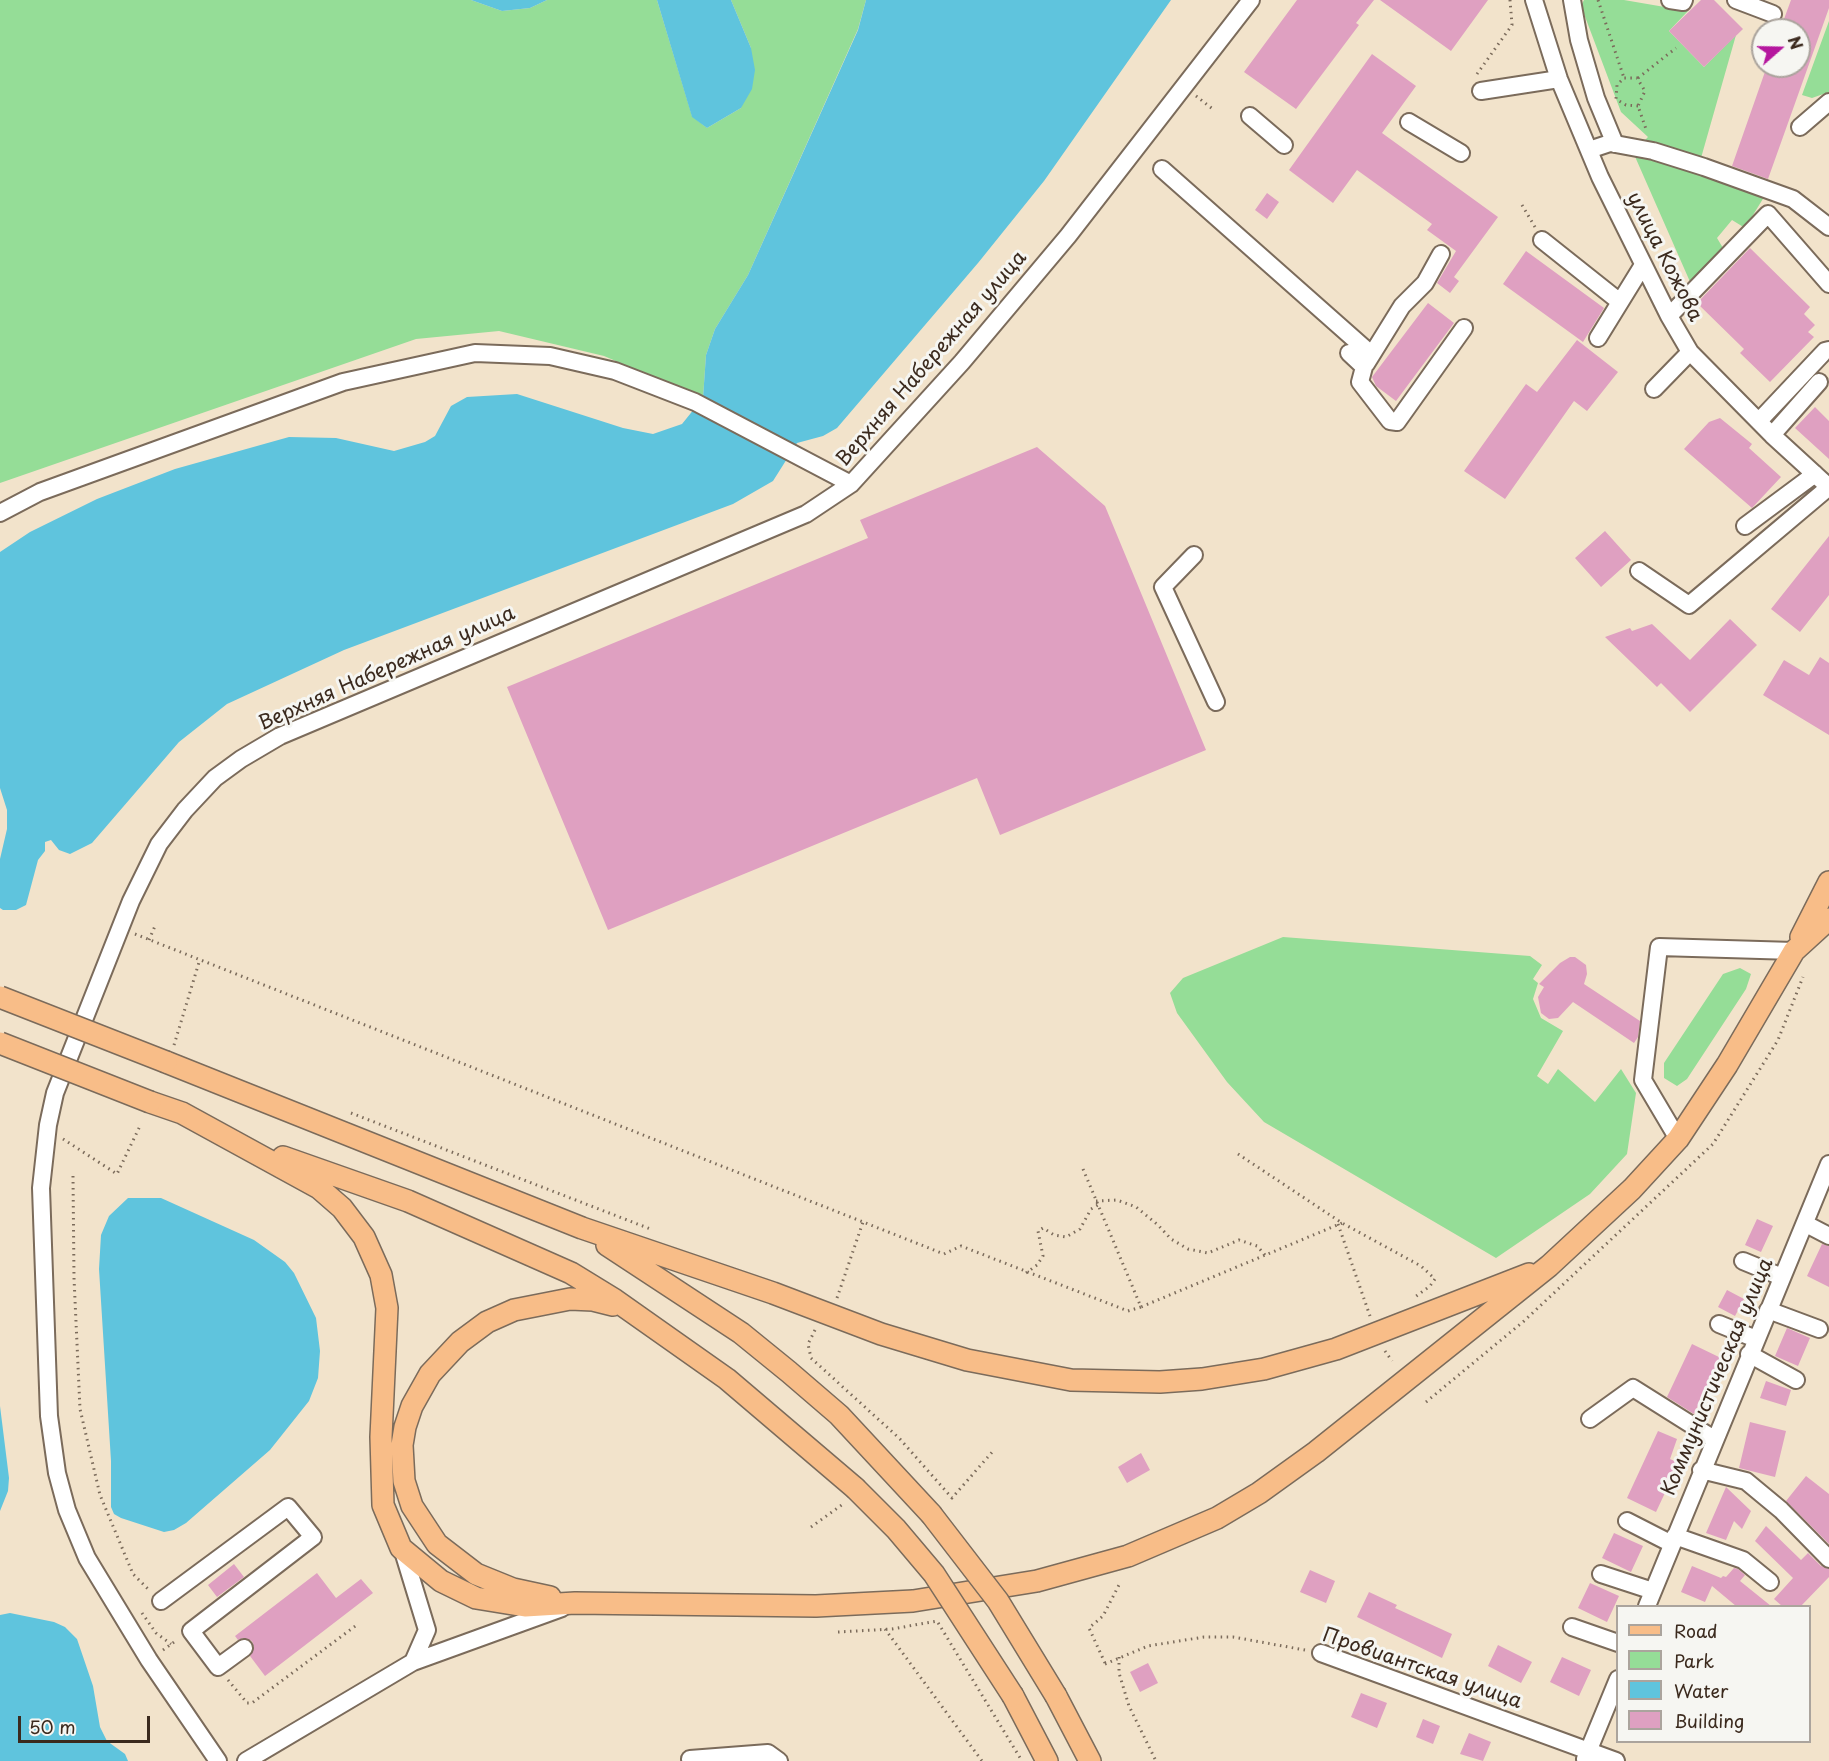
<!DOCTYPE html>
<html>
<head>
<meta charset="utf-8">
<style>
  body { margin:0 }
  #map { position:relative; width:1829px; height:1761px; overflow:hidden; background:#f2e3cb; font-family:"Playpen Sans",sans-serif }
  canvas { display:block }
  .legend { position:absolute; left:1616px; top:1605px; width:195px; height:138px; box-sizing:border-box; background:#f6f6f2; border:2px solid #aba49d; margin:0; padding:8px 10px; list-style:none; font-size:18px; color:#3b2a1e }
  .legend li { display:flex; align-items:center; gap:12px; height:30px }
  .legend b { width:30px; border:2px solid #aba49d }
  .north { position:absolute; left:1751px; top:18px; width:60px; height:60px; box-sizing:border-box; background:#f6f6f2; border:2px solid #aba49d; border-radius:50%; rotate:70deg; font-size:16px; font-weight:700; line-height:24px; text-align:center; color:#3b2a1e }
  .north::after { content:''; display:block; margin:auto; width:21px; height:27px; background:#b5179e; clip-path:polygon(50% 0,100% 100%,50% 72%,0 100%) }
  .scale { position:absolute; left:18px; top:1716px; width:132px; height:27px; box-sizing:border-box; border:3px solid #3b2a1e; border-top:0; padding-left:8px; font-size:18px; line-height:21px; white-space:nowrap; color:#3b2a1e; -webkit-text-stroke:4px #f6f6f2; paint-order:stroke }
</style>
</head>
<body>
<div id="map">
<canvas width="1829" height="1761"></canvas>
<ul class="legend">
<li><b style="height:8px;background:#f8bd88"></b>Road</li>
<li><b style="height:16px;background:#95dd97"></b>Park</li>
<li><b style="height:16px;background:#5fc4dd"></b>Water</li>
<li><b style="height:16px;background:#dfa0c1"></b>Building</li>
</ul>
<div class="north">N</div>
<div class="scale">50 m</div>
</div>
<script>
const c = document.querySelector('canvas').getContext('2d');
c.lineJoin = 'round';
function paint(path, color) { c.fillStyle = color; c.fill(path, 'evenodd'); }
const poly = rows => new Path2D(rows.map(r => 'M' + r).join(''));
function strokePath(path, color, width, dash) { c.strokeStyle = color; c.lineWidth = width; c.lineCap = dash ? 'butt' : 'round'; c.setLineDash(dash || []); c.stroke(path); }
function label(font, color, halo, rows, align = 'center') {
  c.font = font + ' "Playpen Sans",sans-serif'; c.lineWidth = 6; c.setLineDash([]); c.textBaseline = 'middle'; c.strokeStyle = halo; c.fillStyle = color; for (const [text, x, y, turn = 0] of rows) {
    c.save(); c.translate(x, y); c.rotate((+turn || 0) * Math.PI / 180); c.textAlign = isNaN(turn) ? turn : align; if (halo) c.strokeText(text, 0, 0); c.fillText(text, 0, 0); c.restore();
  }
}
paint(poly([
  [0,0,471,0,502,11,530,8,547,0,657,0,692,116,707,128,741,108,751,48,731,0,866,0,858,29,748,275,715,329,706,355,703,398,604,356,499,331,416,339,0,483],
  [1584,0,1624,0,1688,11,1669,31,1704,67,1736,35,1699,165,1769,189,1745,228,1732,220,1717,238,1726,253,1691,284,1633,152,1648,137,1621,112,1581,6],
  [1829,21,1829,92,1812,98,1802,95],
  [1283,937,1530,956,1542,965,1533,979,1538,983,1533,999,1541,1018,1563,1031,1537,1076,1548,1084,1558,1069,1595,1102,1621,1069,1636,1093,1627,1154,1590,1194,1496,1258,1264,1122,1227,1082,1177,1013,1170,993,1183,978],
  [1740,968,1751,974,1746,989,1687,1079,1677,1086,1664,1078,1664,1063,1723,974]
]), '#95dd97');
paint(poly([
  [471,0,547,0,530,8,502,11],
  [657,0,731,0,751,48,755,70,752,89,741,108,707,128,692,117],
  [866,0,1171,0,1044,181,978,263,837,428,823,436,797,443,773,481,733,504,344,650,227,704,179,742,92,843,70,854,59,850,51,840,45,842,45,851,38,860,26,905,16,910,3,910,0,908,0,859,7,829,7,810,0,788,0,552,30,532,97,499,175,469,289,437,336,438,394,451,425,442,435,436,451,406,467,397,517,394,623,428,653,434,682,424,703,398,706,355,715,329,748,275,858,30],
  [128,1198,161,1198,254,1240,285,1262,294,1273,316,1318,320,1351,318,1378,309,1401,270,1450,186,1523,174,1530,164,1532,121,1518,114,1514,111,1507,111,1461,99,1269,101,1235,109,1216],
  [0,1406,9,1478,8,1491,0,1511],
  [10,1613,54,1622,65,1627,77,1639,93,1686,100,1727,107,1741,125,1754,128,1761,0,1761,0,1615]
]), '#5fc4dd');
paint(poly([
  [1297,0,1374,0,1356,23,1359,25,1296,109,1244,72],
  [1380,0,1488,0,1451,51],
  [1701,0,1714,0,1743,29,1704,67,1669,31],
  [1791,0,1829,0,1829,8,1768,179,1732,166,1767,66,1799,66,1799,30,1780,30],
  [1372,54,1416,86,1382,133,1498,217,1454,277,1459,281,1450,293,1437,283,1456,251,1427,230,1432,224,1357,170,1333,203,1289,170],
  [1267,193,1279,202,1267,219,1255,210],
  [1750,248,1810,307,1804,314,1815,325,1808,332,1814,337,1770,382,1740,353,1744,349,1697,303],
  [1526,251,1604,308,1583,342,1503,284],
  [1428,303,1454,323,1396,401,1376,386,1372,377],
  [1577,340,1618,372,1587,411,1574,401,1505,499,1464,471,1526,384,1537,392],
  [1815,407,1829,421,1829,459,1795,428],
  [1720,418,1752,444,1749,448,1781,477,1752,508,1684,449,1709,422],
  [1037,447,1105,506,1206,750,1000,835,977,778,608,930,507,687,868,538,860,520],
  [1605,531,1631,560,1601,587,1575,558],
  [1829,536,1829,595,1800,632,1771,609],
  [1730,619,1757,645,1690,712,1661,683,1657,687,1605,637,1630,628,1632,631,1652,624,1690,660],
  [1820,657,1829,663,1829,735,1763,695,1784,660,1809,675],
  [1570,957,1575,957,1586,965,1587,974,1584,984,1640,1021,1638,1037,1634,1043,1573,1002,1558,1018,1549,1019,1541,1013,1538,997,1544,987,1539,984,1560,963],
  [1757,1219,1773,1226,1761,1252,1745,1245],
  [1822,1244,1829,1246,1829,1287,1807,1276],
  [1727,1290,1744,1299,1735,1316,1718,1307],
  [1787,1328,1810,1338,1798,1366,1775,1356],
  [1692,1344,1721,1358,1694,1414,1667,1397],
  [1766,1381,1791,1390,1786,1406,1760,1398],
  [1750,1422,1786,1431,1775,1477,1739,1468],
  [1658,1431,1677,1439,1670,1459,1679,1463,1656,1512,1627,1498],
  [1141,1453,1150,1470,1127,1483,1118,1467],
  [1806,1476,1829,1494,1829,1544,1786,1501],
  [1726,1487,1751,1511,1742,1529,1734,1521,1726,1540,1706,1533],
  [1766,1526,1801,1560,1808,1553,1821,1566,1829,1569,1829,1577,1801,1606,1782,1606,1774,1599,1793,1578,1755,1541],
  [1614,1533,1643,1546,1631,1572,1602,1558],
  [234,1564,244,1577,217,1597,208,1585],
  [1692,1566,1721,1578,1723,1576,1726,1577,1734,1568,1738,1569,1745,1575,1740,1581,1771,1606,1736,1606,1712,1586,1705,1602,1681,1592],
  [1310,1570,1335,1581,1326,1603,1300,1592],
  [317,1573,336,1598,361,1579,373,1593,265,1676,250,1656,254,1647,252,1641,243,1638,238,1640,235,1636],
  [1590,1583,1619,1596,1607,1622,1578,1608],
  [1369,1592,1397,1605,1395,1608,1452,1634,1442,1658,1357,1617],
  [1498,1645,1532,1662,1521,1683,1488,1666],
  [1562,1657,1591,1670,1579,1696,1550,1682],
  [1148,1663,1158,1683,1140,1692,1130,1672],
  [1361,1693,1387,1703,1377,1728,1351,1717],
  [1423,1719,1440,1726,1433,1744,1416,1737],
  [1469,1733,1491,1742,1483,1761,1460,1754]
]), '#dfa0c1');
const minor = poly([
  [1534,0,1559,79,1600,177,1669,316,1690,352,1772,435,1829,487],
  [1572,0,1579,40,1596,98,1615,144],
  [1670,0,1683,2,1684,0],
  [1736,0,1773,14],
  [1481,91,1559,79],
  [1250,116,1284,145],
  [1409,122,1461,153],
  [1800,127,1829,102],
  [1589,150,1610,143,1653,151,1704,167,1793,199,1829,227],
  [1162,169,1371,354],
  [1542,240,1620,302],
  [1669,316,1768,214,1829,284],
  [1598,338,1643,265],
  [1349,353,1364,367,1360,382,1390,421,1397,422,1464,328],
  [1366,364,1402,306,1425,283,1441,254],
  [1654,389,1690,352],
  [1759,421,1825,351,1829,350],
  [1772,435,1819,382],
  [0,513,40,492,343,382,475,353,550,356,615,371,695,402,851,484],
  [1745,526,1815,474],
  [1194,555,1163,587,1216,702],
  [1639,571,1689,605,1829,487],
  [1678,1139,1643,1080,1659,947,1794,951],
  [1806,1224,1829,1236],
  [1743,1261,1782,1277],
  [1768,1310,1819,1329],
  [1719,1324,1756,1339],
  [1749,1354,1796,1380],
  [1590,1419,1633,1388,1714,1439],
  [1701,1470,1746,1481,1781,1510,1829,1559],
  [1627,1521,1672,1544],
  [1675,1536,1743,1560,1770,1582],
  [402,1548,427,1630,413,1662],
  [1601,1574,1653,1591],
  [161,1601,288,1507,313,1537,191,1631,218,1667,244,1648],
  [1647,1606,1829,1164],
  [1572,1627,1618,1643],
  [1321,1653,1616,1761],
  [690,1759,768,1753,779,1761],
  [1585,1759,1618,1679],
  [218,1761,149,1660,87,1558,67,1510,57,1473,49,1416,41,1188,48,1125,55,1093,131,901,159,844,185,810,215,778,241,759,280,736,806,514,851,484,962,362,1068,236,1251,0],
  [246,1761,413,1662,562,1608]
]);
const major = poly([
  [1801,937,1829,882],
  [166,1062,582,1228,773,1293,881,1334,967,1360,1071,1380,1160,1382,1202,1379,1264,1369,1336,1349,1529,1274],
  [150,1102,182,1113,319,1188,342,1208,364,1237,381,1275,387,1308,381,1437,383,1505,401,1548,441,1581,476,1598,525,1606,575,1603,816,1606,913,1601,1037,1581,1128,1556,1217,1518,1259,1493,1316,1452,1549,1266,1632,1189,1678,1139,1727,1065,1794,951,1829,919],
  [283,1157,408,1201,571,1273,615,1300,727,1379,855,1488],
  [607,1245,741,1333,789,1372,839,1415,931,1514],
  [550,1597,513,1589,476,1574,437,1544,412,1506,404,1481,402,1445,405,1427,412,1406,430,1374,460,1342,487,1322,514,1310,570,1299,593,1300,613,1305],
  [1013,1696,1047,1761],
  [1056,1696,1090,1761]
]);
strokePath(minor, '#7b6b5b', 20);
strokePath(major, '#7b6b5b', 24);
strokePath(poly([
  [1598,0,1624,78],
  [1477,74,1512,25,1510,0],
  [1638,78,1676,48],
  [1196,96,1214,110],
  [1638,106,1626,105,1616,99,1617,85,1624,78,1637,78,1645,91,1638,106,1647,132],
  [1522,205,1535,227],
  [135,934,944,1254,961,1246,1128,1311,1141,1307],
  [149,940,155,926],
  [174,1045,200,959],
  [351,1113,653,1230],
  [63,1139,117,1174,140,1126],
  [1238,1154,1342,1223,1421,1266,1435,1279,1430,1286,1415,1297],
  [1083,1169,1141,1307,1342,1223],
  [73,1176,74,1278,80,1409,100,1495,133,1574,149,1590],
  [1096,1201,1117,1200,1136,1207,1158,1225,1171,1239,1188,1249,1208,1253,1239,1240,1257,1246,1265,1255],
  [1338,1224,1370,1316],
  [1026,1273,1037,1265,1043,1256,1038,1231,1043,1228,1054,1235,1066,1237,1080,1229,1091,1209,1098,1205],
  [837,1298,863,1222],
  [815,1330,808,1344,811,1358,900,1439,952,1498,994,1450],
  [1385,1351,1392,1361],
  [1426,1402,1524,1321,1713,1144,1778,1040,1803,977],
  [811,1527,843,1504],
  [142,1613,156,1633,171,1644],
  [885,1629,982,1761],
  [838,1632,892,1629,937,1621,1022,1761],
  [163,1650,177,1640],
  [1119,1657,1119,1673,1129,1706,1155,1759],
  [1105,1663,1089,1628,1103,1616,1120,1583],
  [1105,1664,1148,1646,1204,1637,1233,1637,1305,1650],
  [228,1680,247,1703,252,1703,358,1624]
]), '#7b6b5b', 3, [1.5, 4.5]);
strokePath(minor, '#fff', 16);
strokePath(major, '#f8bd88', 21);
const majorBridge = poly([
  [0,997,166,1062],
  [0,1043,150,1102],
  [855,1488,896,1529,934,1574,1013,1696],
  [931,1514,998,1601,1056,1696]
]);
strokePath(majorBridge, '#7b6b5b', 24, []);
strokePath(majorBridge, '#f8bd88', 21);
label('20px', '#3b2a1e', '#f6f6f2', [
  ["улица Кожова",1664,257,63],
  ["Верхняя Набережная улица",932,359,-49],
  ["Верхняя Набережная улица",387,669,-24],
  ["Коммунистическая улица",1718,1377,-67],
  ["Провиантская улица",1422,1669,19]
]);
</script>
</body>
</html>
